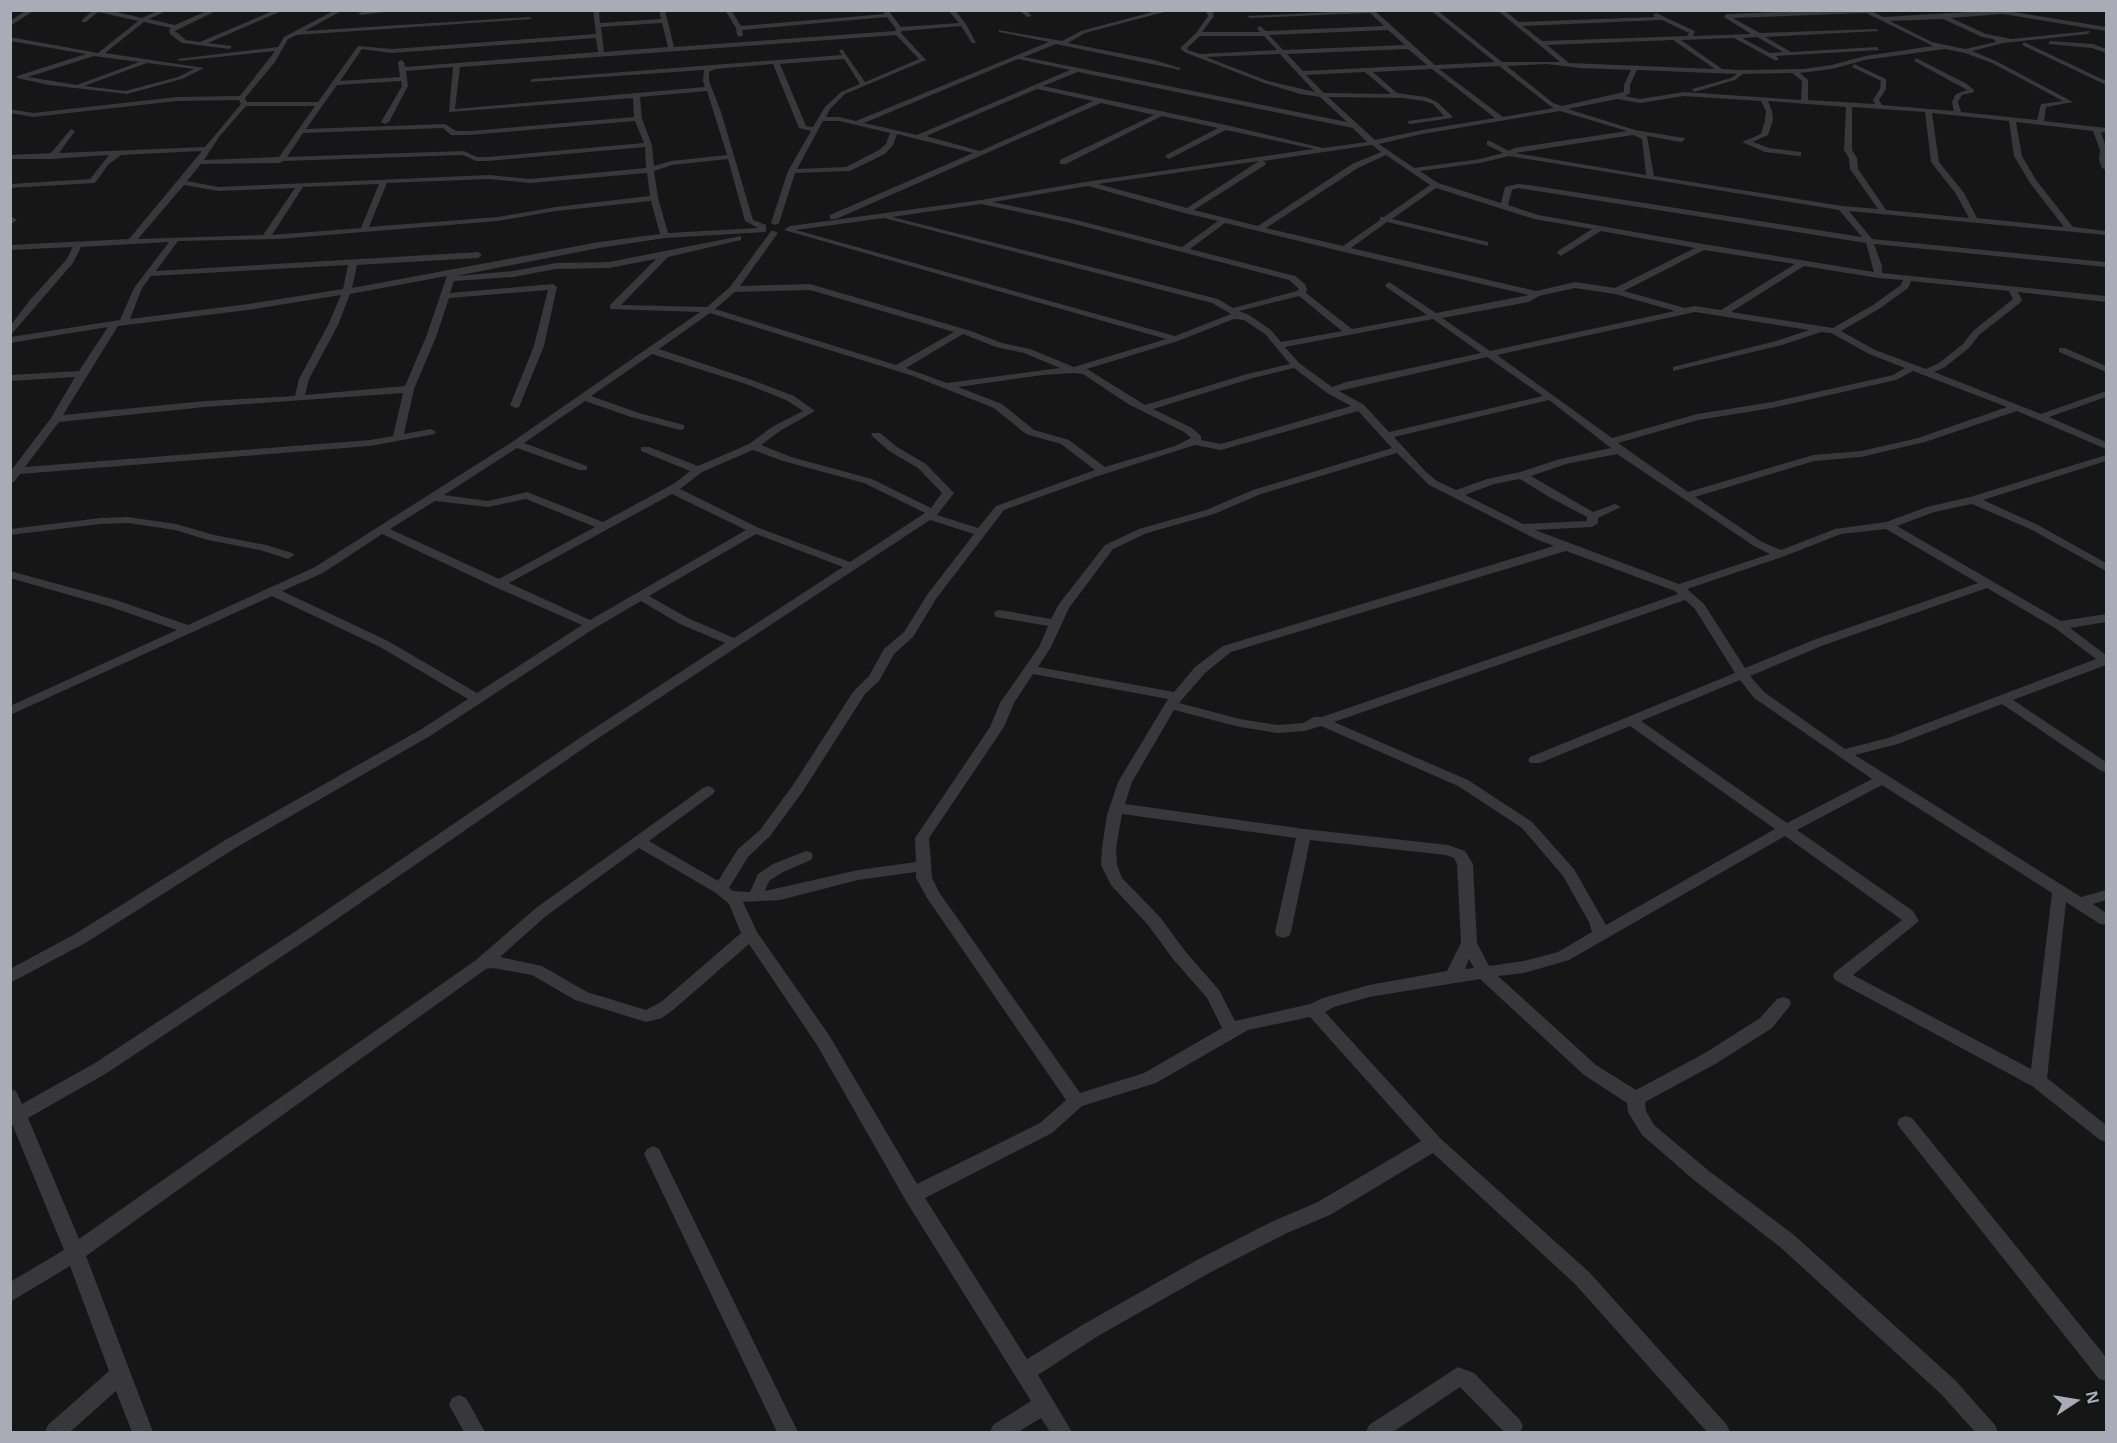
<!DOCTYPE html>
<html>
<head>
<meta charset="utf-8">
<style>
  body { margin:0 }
  #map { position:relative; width:2117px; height:1443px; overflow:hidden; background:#161617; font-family:"Open Sans",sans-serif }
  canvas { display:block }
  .frame { position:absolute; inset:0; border:12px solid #a9acb6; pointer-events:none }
  .north { position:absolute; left:2045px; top:1371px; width:60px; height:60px; -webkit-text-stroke:4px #111112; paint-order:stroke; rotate:78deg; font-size:16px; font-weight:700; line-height:24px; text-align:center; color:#a9acb6 }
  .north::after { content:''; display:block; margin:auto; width:21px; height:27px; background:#a9acb6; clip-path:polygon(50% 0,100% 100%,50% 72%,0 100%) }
</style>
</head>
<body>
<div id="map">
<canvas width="2117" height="1443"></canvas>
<div class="frame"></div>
<div class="north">N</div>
</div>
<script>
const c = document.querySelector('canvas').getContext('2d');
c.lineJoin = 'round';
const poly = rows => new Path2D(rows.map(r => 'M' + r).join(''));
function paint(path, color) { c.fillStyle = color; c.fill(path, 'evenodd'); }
paint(poly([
  [27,10,35,10,10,26,10,21,27,10],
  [93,10,108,10,142,18,159,10,168,10,149,19,175,25,209,10,218,10,175,31,186,40,200,42,275,10,284,10,208,43,232,46,230,49,182,43,170,34,169,30,171,28,144,22,105,53,204,68,182,79,127,94,49,85,17,78,17,76,86,54,10,41,10,37,98,53,138,21,98,12,86,22,82,22,82,20,93,10],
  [94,56,139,62,77,85,28,77,94,56],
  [147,63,194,69,178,77,125,91,84,86,147,63],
  [335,10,343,10,305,31,529,17,532,19,297,35,288,39,275,62,245,98,247,102,318,102,358,46,392,49,596,34,593,10,599,10,600,23,661,19,659,10,665,10,674,47,895,31,896,29,887,17,742,30,743,35,740,37,737,35,736,28,725,10,731,10,741,26,885,14,882,10,888,10,901,27,959,23,948,10,955,10,966,24,976,43,972,43,961,26,902,31,901,33,926,60,845,94,830,109,826,117,839,117,856,121,1049,42,999,32,999,30,1062,41,1081,31,1160,10,1172,10,1085,33,1068,43,1154,60,1180,68,1180,70,1056,44,1024,57,1347,122,1320,97,1300,94,1264,83,1184,52,1180,48,1196,33,1208,16,1206,10,1212,10,1214,16,1202,32,1260,32,1257,28,1260,26,1266,31,1384,26,1370,13,1250,18,1247,16,1374,10,1435,65,1495,62,1430,10,1437,10,1502,62,1560,62,1497,10,1504,10,1519,22,1655,17,1653,15,1656,13,1695,31,1693,36,1751,34,1724,17,1726,14,1831,10,1870,10,1883,17,2001,10,2106,27,2106,31,2003,14,1951,18,1986,34,2012,39,2090,31,2088,34,2003,43,1972,51,1996,61,2073,102,2046,107,2044,121,2106,128,2106,132,2101,132,2106,147,2106,170,2102,168,2099,160,2100,150,2093,131,2016,122,2022,156,2036,180,2073,227,2106,231,2106,235,1849,211,1872,239,2106,262,2106,267,1874,244,1882,266,1882,273,2106,296,2106,302,2018,292,2022,300,2021,302,1979,335,1969,348,1945,367,1934,372,2041,414,2106,391,2106,397,2049,417,2106,442,2106,449,2017,411,1925,442,1861,457,1814,461,1695,497,1762,542,1781,550,1835,529,1886,522,1927,507,1970,497,2106,455,2106,461,1983,500,2038,525,2106,563,2106,571,2030,529,1972,504,1934,512,1897,526,2061,621,2106,614,2106,622,2070,628,2106,655,2106,665,2013,700,2106,762,2106,772,2101,771,2002,704,1898,744,1855,755,2081,897,2106,890,2106,900,2093,904,2106,913,2106,925,2100,924,2066,902,2047,1078,2106,1125,2106,1142,2100,1140,2032,1086,1835,980,1833,976,1835,972,1902,920,1785,836,1569,960,1524,973,1498,976,1596,1065,1636,1090,1705,1053,1760,1018,1777,999,1783,997,1789,999,1791,1003,1789,1007,1772,1028,1717,1063,1645,1102,1646,1111,1654,1125,1709,1171,1794,1235,1955,1380,1995,1425,1998,1432,1975,1432,1941,1394,1780,1247,1695,1181,1642,1135,1628,1112,1627,1103,1584,1075,1480,979,1369,997,1334,1007,1325,1012,1440,1138,1589,1272,1727,1425,1730,1432,1707,1432,1575,1284,1433,1153,1330,1215,1287,1233,1211,1272,1098,1336,1038,1375,1072,1432,1050,1432,1041,1418,1018,1432,990,1432,993,1425,1031,1401,906,1201,817,1045,749,944,673,1010,662,1018,646,1022,575,1000,532,975,493,968,486,969,86,1256,153,1432,132,1432,116,1391,70,1432,45,1432,48,1425,109,1371,70,1266,10,1302,10,1282,64,1250,10,1119,10,1089,16,1091,22,1104,95,1063,299,929,584,735,725,643,680,624,641,601,595,628,430,736,237,847,87,942,10,983,10,969,75,934,227,839,420,730,468,699,380,647,272,596,10,715,10,706,177,630,108,606,10,578,10,571,116,600,188,625,315,567,512,442,700,312,610,309,610,305,656,259,609,268,556,269,513,277,454,281,450,293,553,284,557,287,544,346,519,407,515,408,510,405,534,346,548,290,449,298,436,337,414,389,404,434,431,429,436,432,435,434,370,446,20,474,14,482,10,483,10,472,51,418,75,377,10,381,10,375,79,371,108,327,10,343,10,337,120,320,134,288,169,242,81,247,73,263,10,336,10,326,30,300,66,260,73,247,10,250,10,245,129,239,202,151,121,155,108,165,95,183,10,188,10,184,90,179,109,155,52,159,10,159,10,155,51,153,71,129,75,131,59,153,205,147,241,104,239,100,177,101,33,117,10,113,10,109,33,113,177,97,240,96,275,51,180,61,177,59,278,47,284,37,335,10],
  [1866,13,1933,46,1865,56,1832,65,1804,69,1740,70,1722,69,1681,40,1734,38,1776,61,1779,59,1776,56,1879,50,1877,47,1791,52,1765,37,1879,31,1876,29,1760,33,1733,18,1866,13],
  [1943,19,1982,37,1993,39,1996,42,1965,49,1932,42,1890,21,1943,19],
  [1662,20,1689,33,1687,36,1542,41,1523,26,1662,20],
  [662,23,668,47,604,52,601,27,662,23],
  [1388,30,1405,45,1283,50,1269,35,1388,30],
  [896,35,919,59,865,82,842,49,839,51,842,55,532,79,530,82,704,70,703,81,705,87,455,109,460,67,896,35],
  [1200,36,1264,36,1277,50,1200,54,1188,50,1187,48,1200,36],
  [1757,37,1783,52,1770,53,1742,38,1757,37],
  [596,38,598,52,405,67,404,62,401,60,398,62,400,77,340,81,362,49,392,53,596,38],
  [1673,40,1715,69,1569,63,1547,45,1673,40],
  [1408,49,1427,65,1303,71,1287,54,1408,49],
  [1944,49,1965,53,1992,63,2063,101,2041,104,2037,120,1961,112,1958,102,1962,95,1974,92,1974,90,1967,84,1916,58,1914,61,1967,90,1956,94,1952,102,1954,111,1882,105,1879,100,1886,89,1886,79,1854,64,1852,67,1881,81,1880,89,1873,100,1875,104,1808,100,1808,80,1800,73,1832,69,1865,60,1944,49],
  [1280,54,1315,92,1268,81,1206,57,1280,54],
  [844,59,860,84,841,92,825,107,813,127,806,126,780,64,844,59],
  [1018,59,1070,70,917,135,864,123,1018,59],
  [773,64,799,128,811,131,788,171,771,223,775,225,779,223,795,173,850,171,885,154,893,145,897,134,973,153,830,215,830,219,836,219,1101,103,1154,115,1060,160,1060,164,1066,164,1162,116,1218,128,1166,155,1165,157,1169,159,1226,130,1314,149,1085,182,981,200,790,226,784,230,1166,339,1074,367,1030,349,1002,343,971,331,810,284,740,286,778,233,774,231,771,231,730,287,707,307,621,305,668,257,741,240,741,236,609,262,556,263,513,271,456,276,599,248,665,238,766,232,766,225,753,220,721,112,709,81,709,72,715,69,773,64],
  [1547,64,1580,68,1631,70,1624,85,1624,92,1562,106,1553,103,1507,66,1547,64],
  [1499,66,1549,105,1554,108,1503,117,1439,69,1499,66],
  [453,67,449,112,633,98,634,117,470,131,456,131,445,124,306,129,337,85,401,81,402,86,381,122,385,124,389,122,408,86,406,71,453,67],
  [1432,69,1495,118,1422,130,1375,140,1328,97,1403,98,1424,101,1433,104,1444,116,1408,121,1408,123,1410,124,1452,118,1452,116,1437,102,1426,97,1397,93,1373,72,1432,69],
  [1637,70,1737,74,1731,78,1692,89,1694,92,1735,80,1743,74,1792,73,1802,81,1801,100,1684,92,1640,99,1625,96,1630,93,1630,85,1637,70],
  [1078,72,1353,128,1367,142,1323,148,1226,125,1043,86,1078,72],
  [1365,72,1391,94,1324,93,1306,75,1365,72],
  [1037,89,1093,101,980,151,926,136,1037,89],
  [707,91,727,155,671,161,654,166,652,145,642,119,640,97,707,91],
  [1684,96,1761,101,1766,111,1765,120,1761,134,1742,142,1765,152,1798,156,1801,156,1801,152,1769,148,1753,142,1768,135,1773,120,1772,111,1768,101,1846,107,1844,150,1849,158,1850,169,1878,209,1842,206,1654,176,1647,136,1681,142,1685,140,1684,138,1635,130,1568,109,1617,99,1640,103,1684,96],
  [246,106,315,106,279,157,204,160,219,137,246,106],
  [1852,107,1925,112,1931,162,1956,194,1969,218,1886,210,1858,169,1857,158,1852,150,1852,107],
  [1560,111,1627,131,1514,148,1509,151,1490,141,1487,141,1487,145,1503,153,1480,159,1414,168,1379,144,1422,134,1560,111],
  [1932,113,2009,121,2014,156,2030,183,2064,227,1977,218,1964,193,1939,162,1932,113],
  [635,121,644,143,488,157,477,157,464,151,287,157,303,133,443,128,451,135,470,135,635,121],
  [823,121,839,121,890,133,886,144,879,150,846,167,797,169,823,121],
  [1633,135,1642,139,1646,175,1515,153,1633,135],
  [1372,145,1381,152,1352,164,1258,226,1194,210,1265,165,1266,163,1263,161,1372,145],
  [645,147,646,168,530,179,489,175,218,187,187,181,201,164,280,163,283,161,463,155,476,161,488,161,645,147],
  [1386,155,1430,185,1384,217,1380,217,1380,220,1343,246,1266,228,1358,168,1386,155],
  [1509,156,1839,210,1862,237,1529,185,1518,184,1505,187,1501,203,1438,183,1420,171,1480,163,1509,156],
  [728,159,745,221,758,228,668,233,658,198,654,171,672,165,728,159],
  [1259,161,1187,208,1098,184,1259,161],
  [647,173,650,196,556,207,498,217,369,227,387,183,489,179,530,183,647,173],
  [379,184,361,228,272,235,303,187,379,184],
  [184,185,218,191,295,188,263,235,138,239,184,185],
  [1088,186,1184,213,1218,221,1182,247,1072,219,993,202,1088,186],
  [1436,188,1534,219,1592,229,1558,251,1557,253,1561,256,1601,231,1695,248,1615,288,1575,282,1536,291,1351,248,1387,222,1488,246,1488,242,1392,219,1436,188],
  [1518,188,1866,243,1874,272,1703,244,1538,215,1508,205,1512,190,1518,188],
  [651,201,660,234,599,242,352,288,357,265,478,258,482,255,478,252,156,271,178,241,278,239,498,221,556,211,651,201],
  [981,204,1071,223,1289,280,1299,289,1297,291,1233,308,1218,299,892,217,981,204],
  [884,218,1212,303,1231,314,1175,336,796,230,884,218],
  [1225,223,1344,252,1529,295,1436,313,1389,282,1385,285,1386,287,1427,315,1352,329,1306,293,1307,289,1305,284,1295,276,1190,249,1225,223],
  [1704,250,1795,264,1721,310,1695,306,1685,308,1624,291,1704,250],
  [348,265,343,289,248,304,130,319,142,288,151,276,348,265],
  [1804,266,1878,278,1903,280,1901,285,1873,305,1833,328,1731,312,1804,266],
  [447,276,426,337,405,386,305,395,309,379,338,325,350,294,447,276],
  [1911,281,2009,291,2013,299,1973,331,1963,344,1939,363,1926,369,1875,350,1841,331,1879,309,1908,288,1911,281],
  [1575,288,1615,294,1675,311,1490,351,1442,318,1529,302,1539,296,1575,288],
  [810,290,954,332,896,365,715,309,735,292,810,290],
  [341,295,328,325,299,379,295,396,205,401,63,415,118,326,248,310,341,295],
  [1299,296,1342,331,1281,342,1271,330,1249,315,1239,311,1299,296],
  [1695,312,1809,330,1776,341,1673,367,1673,371,1782,345,1821,332,1831,333,1869,354,1905,368,1893,375,1772,402,1697,414,1612,438,1497,355,1695,312],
  [710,313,913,376,994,408,1026,434,1061,444,1095,470,996,506,978,528,937,515,954,493,952,491,926,464,897,447,880,433,872,433,871,435,889,451,918,468,942,493,931,508,872,479,791,457,761,445,780,431,815,411,794,396,752,380,659,349,710,313],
  [1234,319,1244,320,1265,334,1290,364,1247,374,1145,405,1087,369,1178,341,1234,319],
  [1433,319,1481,353,1346,382,1332,387,1299,363,1285,347,1433,319],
  [963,334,996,347,1024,353,1060,368,947,383,906,368,963,334],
  [652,354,746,384,786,400,803,411,772,427,749,444,698,466,649,447,641,447,641,451,690,471,675,483,603,522,527,492,488,501,444,495,517,448,579,470,587,470,587,466,524,443,585,401,631,417,680,430,684,429,684,425,639,413,591,396,652,354],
  [1487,357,1543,396,1389,432,1364,405,1339,391,1487,357],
  [1294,368,1327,393,1351,406,1221,444,1201,440,1201,436,1192,428,1153,409,1253,378,1294,368],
  [1913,371,2007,407,1918,438,1861,451,1813,455,1688,492,1618,443,1698,420,1772,408,1896,380,1913,371],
  [1074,373,1083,374,1128,404,1184,432,1191,438,1175,446,1105,467,1069,440,1034,430,1002,404,958,387,1043,375,1074,373],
  [403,393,393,436,370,440,25,467,59,422,205,407,403,393],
  [1549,400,1611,448,1560,459,1520,472,1487,479,1456,490,1437,481,1426,472,1394,437,1549,400],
  [1358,411,1392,448,1253,490,1206,510,1139,529,1105,545,1059,604,1051,619,1000,610,996,611,994,614,996,617,1048,626,1039,647,1000,703,990,727,915,838,916,862,858,870,765,891,769,881,783,872,811,860,813,856,811,852,806,851,773,864,758,874,750,892,733,891,729,888,748,857,770,836,803,791,865,694,879,681,894,654,913,637,936,599,1004,510,1095,477,1195,445,1221,450,1358,411],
  [753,450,783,461,864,483,925,513,850,562,759,528,680,489,702,472,753,450],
  [1397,453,1429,485,1538,540,1554,546,1223,646,1195,667,1174,692,1038,667,1051,647,1069,608,1113,549,1147,533,1214,514,1261,494,1397,453],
  [1617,454,1754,546,1770,554,1679,584,1535,530,1592,527,1598,523,1598,518,1621,507,1615,504,1593,512,1531,476,1566,464,1617,454],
  [1520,479,1549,497,1587,517,1587,521,1523,524,1465,495,1494,484,1520,479],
  [672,494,746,530,590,620,509,583,672,494],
  [526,499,595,527,499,579,390,529,435,501,488,507,526,499],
  [930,520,974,534,927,595,904,632,884,649,869,676,853,692,793,785,760,830,738,849,718,881,649,841,713,794,715,791,713,788,708,786,703,788,536,908,476,960,79,1239,28,1118,107,1073,311,937,594,741,930,520],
  [1886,529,1978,583,1816,639,1745,668,1704,604,1687,589,1785,556,1841,534,1886,529],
  [382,534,495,587,582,625,477,693,388,641,282,591,323,573,382,534],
  [756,534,843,567,734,638,688,618,649,596,756,534],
  [1566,551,1675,591,1678,594,1322,717,1314,717,1303,723,1277,725,1240,719,1179,703,1205,673,1231,652,1566,551],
  [1987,588,2055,628,2096,659,1888,738,1845,749,1764,692,1750,676,1824,645,1987,588],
  [1685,600,1695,609,1735,673,1530,757,1528,760,1530,763,1540,763,1630,726,1775,829,1606,925,1574,869,1532,822,1468,780,1334,722,1685,600],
  [1033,674,1168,699,1118,782,1107,815,1102,848,1101,865,1111,885,1148,925,1173,959,1207,998,1222,1028,1144,1073,1080,1093,939,892,932,878,929,838,1004,727,1014,703,1033,674],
  [1740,680,1754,698,1872,779,1787,823,1641,721,1740,680],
  [1174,710,1240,727,1277,733,1305,731,1321,726,1458,786,1522,828,1563,876,1589,922,1592,932,1558,952,1524,961,1489,966,1477,943,1473,864,1465,851,1448,845,1304,829,1125,804,1132,782,1174,710],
  [1882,785,2052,893,2031,1069,1853,975,1919,921,1913,911,1797,830,1882,785],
  [1122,814,1296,838,1275,932,1277,936,1283,938,1289,936,1291,932,1310,840,1446,855,1454,858,1457,864,1461,943,1447,971,1369,985,1323,998,1310,1004,1235,1021,1219,990,1185,951,1160,917,1122,878,1117,865,1116,848,1122,814],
  [639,848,716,893,729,904,741,933,661,1002,646,1010,587,992,542,966,500,957,546,916,639,848],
  [916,872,916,878,927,898,1066,1100,1040,1123,917,1184,829,1035,757,932,743,902,780,900,858,880,916,872],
  [1469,959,1474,968,1465,969,1469,959],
  [1310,1017,1421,1141,1316,1203,1273,1221,1197,1260,1084,1324,1027,1359,925,1198,1052,1133,1082,1106,1156,1083,1248,1030,1310,1017],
  [370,10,399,10,361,15,358,13,370,10],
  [1019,10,1026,10,1032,16,1027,17,1019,10],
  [2050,41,2093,44,2106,49,2106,53,2092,48,2048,44,2050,41],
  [2024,42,2106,81,2106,85,2022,45,2024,42],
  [10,216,17,220,10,225,10,216],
  [2059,348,2065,348,2106,366,2106,372,2059,352,2059,348],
  [128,517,176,524,214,535,266,545,292,553,294,555,288,559,260,550,208,540,175,530,128,523,100,524,10,535,10,529,100,518,128,517],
  [1906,1116,1912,1118,2106,1357,2106,1381,2099,1379,1900,1128,1897,1123,1900,1118,1906,1116],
  [653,1146,659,1149,798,1432,777,1432,644,1154,647,1149,653,1146],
  [1458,1367,1474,1373,1519,1419,1523,1426,1520,1432,1504,1432,1460,1387,1393,1432,1366,1432,1369,1425,1458,1367],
  [459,1395,466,1398,485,1432,464,1432,449,1405,452,1398,459,1395]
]), '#37373c');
</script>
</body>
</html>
